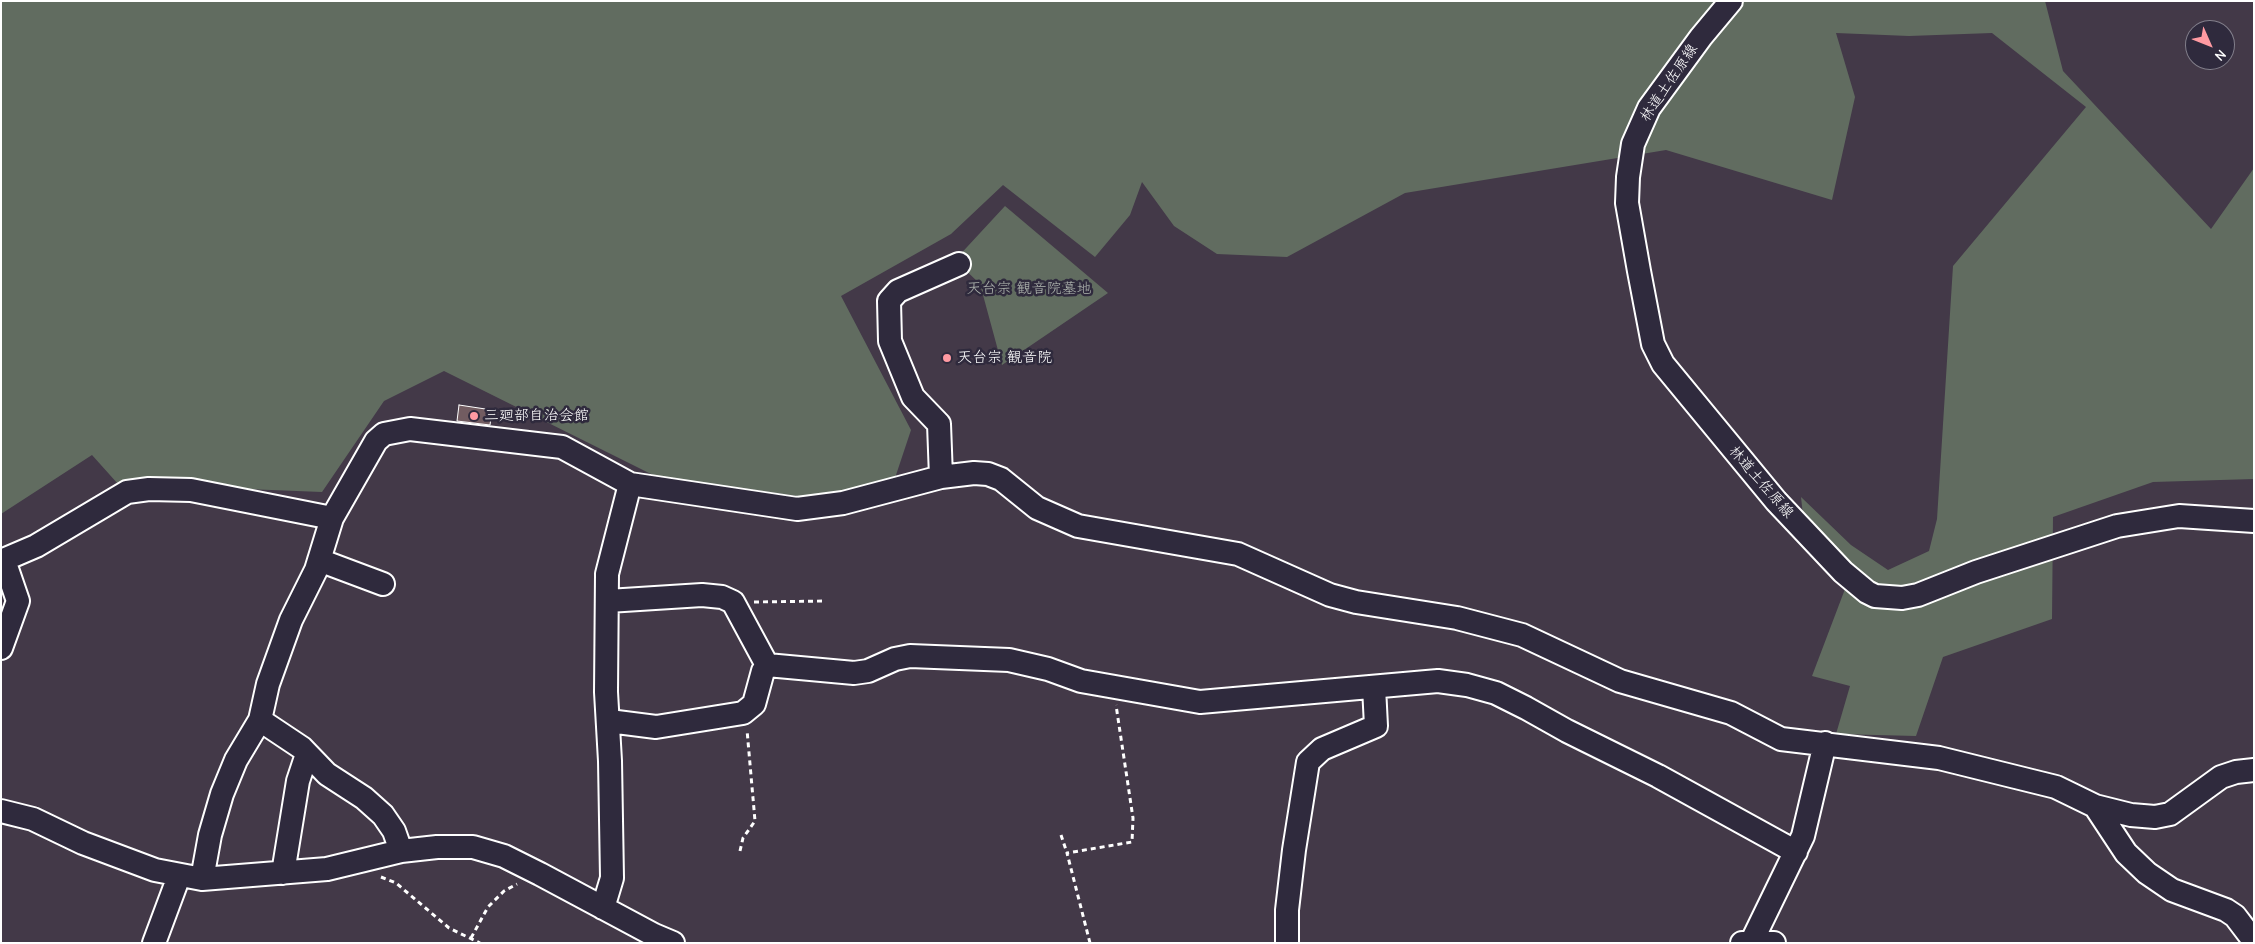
<!DOCTYPE html>
<html>
<head>
<meta charset="utf-8">
<style>
  body { margin:0 }
  #map { position:relative; width:2255px; height:944px; overflow:hidden; background:#433948; font-family:"Comic Neue",sans-serif }
  canvas { display:block }
  .frame { position:absolute; inset:0; border:2px solid #fff; pointer-events:none }
  .north { position:absolute; left:2185px; top:20px; width:50px; height:50px; box-sizing:border-box; background:#2f2a3d; border:1px solid #827f8b; border-radius:50%; rotate:134deg; font-size:14px; font-weight:700; line-height:20px; text-align:center; color:#fff }
  .north::after { content:''; display:block; margin:auto; width:18px; height:22px; background:#ff9aa2; clip-path:polygon(50% 0,100% 100%,50% 72%,0 100%) }
</style>
</head>
<body>
<div id="map">
<canvas width="2255" height="944"></canvas>
<div class="frame"></div>
<div class="north">N</div>
</div>
<script>
const c = document.querySelector('canvas').getContext('2d');
c.lineJoin = 'round';
function paint(path, color) { c.fillStyle = color; c.fill(path, 'evenodd'); }
const poly = rows => new Path2D(rows.map(r => 'M' + r).join(''));
function strokePath(path, color, width, dash) { c.strokeStyle = color; c.lineWidth = width; c.lineCap = dash ? 'butt' : 'round'; c.setLineDash(dash || []); c.stroke(path); }
function label(font, color, halo, rows, align = 'center') {
  c.font = font + ' "Comic Neue","Klee One",sans-serif'; c.lineWidth = 5; c.setLineDash([]); c.textBaseline = 'middle'; c.strokeStyle = halo; c.fillStyle = color; for (const [text, x, y, turn = 0] of rows) {
    c.save(); c.translate(x, y); c.rotate((+turn || 0) * Math.PI / 180); c.textAlign = isNaN(turn) ? turn : align; if (halo) c.strokeText(text, 0, 0); c.fillText(text, 0, 0); c.restore();
  }
}
paint(poly([
  [1,1,2045,1,2063,71,2211,229,2254,168,2254,479,2153,482,2053,517,2052,619,1943,657,1916,736,1836,734,1850,686,1812,676,1845,589,1863,584,1803,515,1801,497,1851,545,1888,570,1929,551,1937,519,1953,266,2086,107,1992,33,1909,36,1836,33,1855,97,1832,200,1666,150,1405,193,1287,257,1217,254,1174,226,1142,182,1130,215,1095,257,1003,185,951,234,841,296,911,430,895,478,818,499,655,476,444,371,384,401,322,492,118,484,92,455,1,514],
  [1005,206,1108,293,1002,365,980,284,955,260]
]), '#616c60');
const building = poly([
  [459,405,492,410,490,425,457,421,459,405]
]);
paint(building, '#725c61');
strokePath(building, '#fff', 1);
const minor = poly([
  [1731,1,1701,37,1649,108,1633,144,1628,177,1627,203,1639,271,1653,344,1663,364,1776,501,1843,572,1867,592,1875,596,1902,598,1918,595,1976,572,2117,526,2179,516,2254,521],
  [941,477,939,424,913,397,890,341,889,301,898,291,959,264],
  [319,560,383,584],
  [1,561,36,546,127,492,149,489,191,490,332,518],
  [608,601,702,595,722,597,733,602,767,665],
  [1,648,18,601,4,560],
  [767,665,854,673,868,671,895,659,910,656,1009,660,1048,669,1081,681,1200,702,1438,681,1467,685,1496,693,1526,708,1567,731,1658,776,1796,852],
  [260,720,302,748,327,774,364,798,383,815,394,831,401,851],
  [609,721,656,727,743,713,754,704,763,671,767,665],
  [2095,806,2131,815,2155,817,2170,814,2221,777,2236,772,2254,770],
  [1,811,33,819,83,843,155,870,202,879,327,869,401,851,437,847,473,847,504,856,540,874,654,935,673,943],
  [283,873,298,781,307,754],
  [202,879,210,835,222,794,236,760,260,720,268,684,291,620,316,570,332,518,376,441,384,434,410,429,562,447,630,484,797,509,843,503,941,477,974,473,988,474,1001,479,1037,508,1078,526,1238,554,1330,595,1356,602,1457,618,1522,635,1620,681,1731,713,1781,739,1939,758,2056,787,2095,806,2126,853,2147,873,2172,890,2226,910,2235,916,2254,941],
  [603,908,612,878,610,761,606,692,607,574,630,484],
  [154,943,179,876],
  [1287,943,1287,910,1294,850,1308,762,1322,749,1376,726,1374,687],
  [1742,943,1774,943],
  [1751,943,1803,836,1825,743]
]);
strokePath(minor, '#fff', 26);
strokePath(poly([
  [754,602,826,601],
  [1061,835,1067,853],
  [740,851,743,838,755,821,747,730],
  [381,877,396,883,449,928,480,943],
  [471,938,488,907,504,891,517,884],
  [1090,943,1067,853,1132,842,1133,818,1116,705]
]), '#fff', 3, [5, 4]);
strokePath(minor, '#2f2a3d', 22);
for (const [x, y, r, color] of [
  [947,358,5,"#ff9aa2"],
  [474,416,5,"#ff9aa2"]
]) { const dot = new Path2D(); dot.arc(x, y, r, 0, 2 * Math.PI); c.fillStyle = color; c.fill(dot); strokePath(dot, '#2f2a3d', 2); }
label('15px', '#fff', '#2f2a3d', [
  ["林道土佐原線",1669,83,-56],
  ["林道土佐原線",1761,482,49]
]);
label('15px', '#b0b6b0', '#2f2a3d', [
  ["天台宗 観音院墓地",1029,289]
]);
label('15px', '#fff', '#2f2a3d', [
  ["天台宗 観音院",957,358],
  ["三廻部自治会館",484,416]
], 'left');
</script>
</body>
</html>
